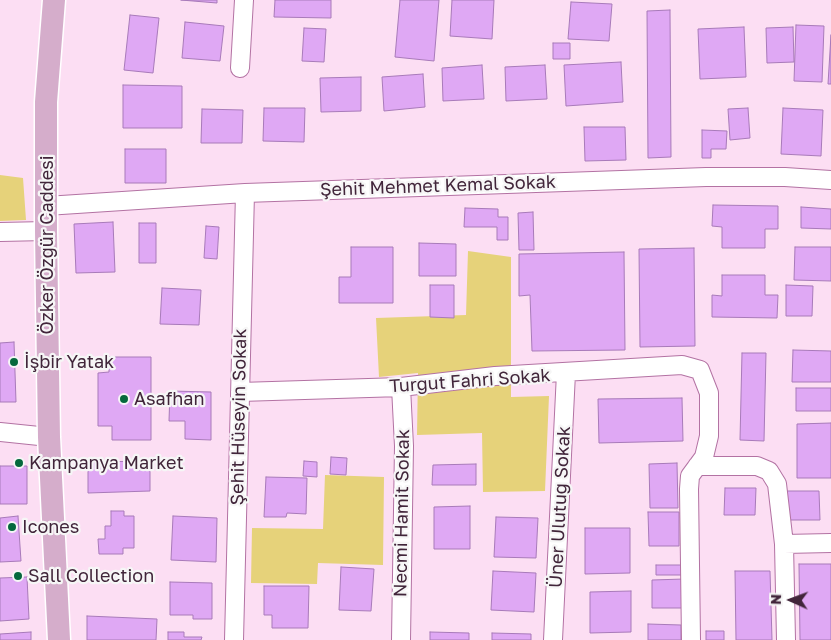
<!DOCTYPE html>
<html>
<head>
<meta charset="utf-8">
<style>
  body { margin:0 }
  #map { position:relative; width:831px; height:640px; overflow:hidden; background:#fcdef3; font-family:"Golos Text",sans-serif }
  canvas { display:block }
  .north { position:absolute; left:766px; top:575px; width:50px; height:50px; -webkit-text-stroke:4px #f6f6f6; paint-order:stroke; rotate:272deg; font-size:14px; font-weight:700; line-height:20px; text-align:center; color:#41253a }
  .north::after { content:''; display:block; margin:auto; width:18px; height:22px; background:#41253a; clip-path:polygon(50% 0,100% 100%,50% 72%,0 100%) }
</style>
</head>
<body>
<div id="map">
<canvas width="831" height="640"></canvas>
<div class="north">N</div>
</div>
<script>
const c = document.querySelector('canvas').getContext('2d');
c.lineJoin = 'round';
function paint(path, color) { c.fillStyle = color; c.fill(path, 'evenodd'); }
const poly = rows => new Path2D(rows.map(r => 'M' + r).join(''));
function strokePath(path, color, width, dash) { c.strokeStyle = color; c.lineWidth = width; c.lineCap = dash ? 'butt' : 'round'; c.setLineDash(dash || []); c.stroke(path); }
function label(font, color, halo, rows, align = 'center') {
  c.font = font + ' "Golos Text",sans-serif'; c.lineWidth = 4.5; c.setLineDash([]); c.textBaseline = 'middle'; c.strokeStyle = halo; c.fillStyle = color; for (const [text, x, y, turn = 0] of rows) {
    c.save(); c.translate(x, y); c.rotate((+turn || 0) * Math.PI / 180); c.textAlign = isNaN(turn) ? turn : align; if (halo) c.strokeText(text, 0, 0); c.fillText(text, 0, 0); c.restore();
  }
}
paint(poly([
  [0,175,23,178,26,220,0,221],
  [468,251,511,257,511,397,549,396,545,491,483,492,482,433,417,435,418,373,379,377,376,318,466,315],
  [325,475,384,477,383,565,318,563,317,584,251,583,252,528,323,529]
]), '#e6d27a');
const building = poly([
  [181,0,217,0,217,3,181,0],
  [275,0,331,0,331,18,274,17,275,0],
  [400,0,439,0,434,61,395,57,400,0],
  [452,0,494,0,492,39,450,36,452,0],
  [571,2,612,4,609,41,568,39,571,2],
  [670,10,671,157,648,158,647,11,670,10],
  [130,15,159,18,153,73,124,70,130,15],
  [185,22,224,26,220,61,182,58,185,22],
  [796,25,824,26,822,82,794,81,796,25],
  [744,27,746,77,700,79,698,29,744,27],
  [793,27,794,62,767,63,766,28,793,27],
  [304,28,326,29,324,62,302,61,304,28],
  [831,35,831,84,828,84,831,35],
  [553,43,570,43,570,59,553,59,553,43],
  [621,62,623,102,566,106,564,65,621,62],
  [482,65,484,99,443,101,442,68,482,65],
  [545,65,547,99,506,101,505,67,545,65],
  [423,74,425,107,384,111,382,77,423,74],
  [361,77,361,111,321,112,320,78,361,77],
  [123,85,182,86,182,128,123,128,123,85],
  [264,108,305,108,304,142,263,141,264,108],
  [748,108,750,138,730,140,728,109,748,108],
  [783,108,823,110,821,156,781,154,783,108],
  [202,109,243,110,242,143,201,143,202,109],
  [584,127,625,127,626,160,585,161,584,127],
  [702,130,727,131,726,149,711,149,711,158,702,158,702,130],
  [125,149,166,149,166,183,125,183,125,149],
  [713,205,778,206,778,229,765,229,765,248,722,248,722,227,712,226,713,205],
  [801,207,831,209,831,229,801,228,801,207],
  [465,208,498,209,498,217,508,217,508,240,497,240,497,227,464,227,465,208],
  [533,212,534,250,519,250,518,213,533,212],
  [113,222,115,272,76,273,74,224,113,222],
  [139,223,156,223,156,263,139,263,139,223],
  [206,226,219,227,217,259,204,258,206,226],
  [419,243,456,244,456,276,419,276,419,243],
  [351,247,393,247,393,303,339,303,339,277,351,277,351,247],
  [795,247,831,247,831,281,794,280,795,247],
  [694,248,695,346,640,347,639,249,694,248],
  [624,252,625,350,532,351,530,295,519,296,519,254,624,252],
  [722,275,765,275,765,295,778,295,777,318,712,317,712,295,722,296,722,275],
  [430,285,454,285,454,318,430,317,430,285],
  [786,285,813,286,812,316,786,316,786,285],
  [162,288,201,290,199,325,160,324,162,288],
  [14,342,16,402,0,402,0,343,14,342],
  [793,350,831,351,831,382,792,382,793,350],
  [742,353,766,353,764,441,740,440,742,353],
  [109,357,151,357,151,440,112,440,112,426,98,426,98,373,109,372,109,357],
  [796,388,831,388,831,411,796,411,796,388],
  [170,391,211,392,211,440,185,439,185,421,169,421,170,391],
  [682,398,683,441,599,443,598,399,682,398],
  [831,423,831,478,797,478,797,424,831,423],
  [331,457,347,458,346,475,330,474,331,457],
  [150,461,150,491,88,493,88,462,150,461],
  [304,461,317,462,317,477,303,476,304,461],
  [677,463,678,508,650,508,649,464,677,463],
  [476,464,476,485,432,485,433,465,476,464],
  [0,466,27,466,27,504,0,504,0,466],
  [266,477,307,478,306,514,287,513,286,517,264,517,266,477],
  [725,488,756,488,755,515,724,515,725,488],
  [786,491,819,491,820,520,786,520,786,491],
  [470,506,470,549,434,549,434,507,470,506],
  [111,511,124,511,124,516,134,516,134,548,123,548,123,554,99,554,98,539,105,539,105,526,111,526,111,511],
  [648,512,679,512,679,546,649,546,648,512],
  [18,516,21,561,0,562,0,518,18,516],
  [173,516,217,518,216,562,171,560,173,516],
  [496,517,538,518,536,558,494,557,496,517],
  [585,528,630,528,630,573,585,574,585,528],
  [799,564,831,564,831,640,800,640,799,564],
  [656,565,682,565,682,575,656,575,656,565],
  [341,567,374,569,371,611,339,610,341,567],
  [493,571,536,573,534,612,491,610,493,571],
  [735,571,770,571,772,640,736,640,735,571],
  [27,577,29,619,0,621,0,578,27,577],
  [684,579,684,608,652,608,652,580,684,579],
  [170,582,212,583,212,619,193,619,193,615,170,615,170,582],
  [264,586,309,586,308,628,272,628,272,615,264,615,264,586],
  [631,591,631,632,590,633,590,592,631,591],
  [87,616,157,619,156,640,87,640,87,616],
  [648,624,681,625,681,640,648,640,648,624],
  [706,631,724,631,724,640,706,640,706,631],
  [31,632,31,640,0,640,0,634,31,632],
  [168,632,184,632,184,637,202,637,201,640,168,640,168,632],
  [430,632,469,633,469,640,430,640,430,632],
  [492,633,531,634,531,640,492,640,492,633]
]);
paint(building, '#dfa8f4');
strokePath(building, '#a87ab9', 1);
const minor = poly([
  [240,68,244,0],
  [46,206,245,193,565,182,706,177,785,177,831,180],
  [0,232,46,231],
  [240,392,401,387,495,376,682,365,700,370,709,393,709,436,704,457,690,476,689,489,691,640],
  [0,432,49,437],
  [697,466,757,466,769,471,777,484,784,544,786,640],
  [784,544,831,543],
  [234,640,245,193],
  [401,640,404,446,401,387],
  [553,640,566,373]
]);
const major = poly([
  [54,0,46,102,46,231,49,437,59,640]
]);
strokePath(minor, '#b372a3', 20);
strokePath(major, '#fff', 25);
strokePath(minor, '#fff', 18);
strokePath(major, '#d5adcb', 22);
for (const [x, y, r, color] of [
  [14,362,5,"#05683d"],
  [124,399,5,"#05683d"],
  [19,463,5,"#05683d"],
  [12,527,5,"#05683d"],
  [18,576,5,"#05683d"]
]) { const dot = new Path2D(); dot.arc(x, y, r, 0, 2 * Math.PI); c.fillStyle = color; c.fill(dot); strokePath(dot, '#f6f6f6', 2); }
label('18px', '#41253a', '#f6f6f6', [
  ["Şehit Mehmet Kemal Sokak",438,186,-2],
  ["Özker Özgür Caddesi",47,245,-90],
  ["Turgut Fahri Sokak",470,381,-4],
  ["Şehit Hüseyin Sokak",239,417,-89],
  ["Üner Ulutuğ Sokak",560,507,-87],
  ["Necmi Hamit Sokak",402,513,-89]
]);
label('18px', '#41253a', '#f6f6f6', [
  ["İşbir Yatak",24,362],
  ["Asafhan",134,399],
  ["Kampanya Market",29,463],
  ["Icones",22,527],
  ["Sall Collection",28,576]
], 'left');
</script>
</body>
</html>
